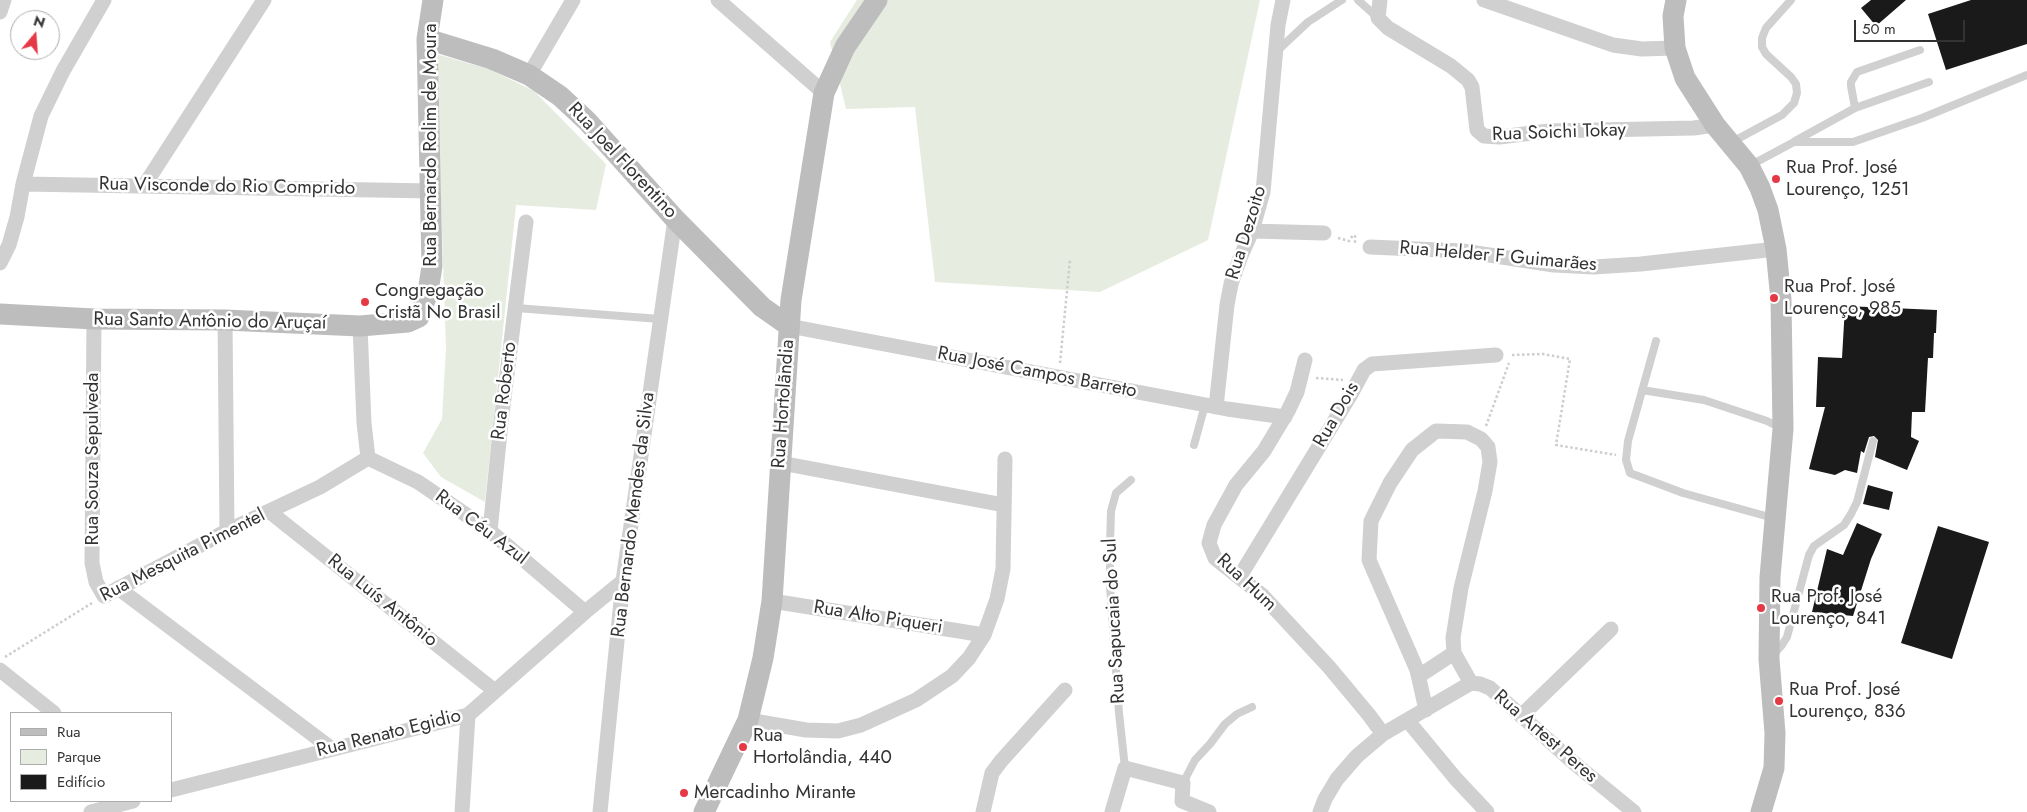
<!DOCTYPE html>
<html>
<head>
<meta charset="utf-8">
<style>
  body { margin:0 }
  #map { position:relative; width:2027px; height:812px; overflow:hidden; background:#fff; font-family:Jost,sans-serif }
  canvas { display:block }
  .legend { position:absolute; left:10px; top:712px; width:162px; height:90px; box-sizing:border-box; background:#fff; border:1px solid #adadad; margin:0; padding:6px 9px; list-style:none; font-size:15px; color:#333 }
  .legend li { display:flex; align-items:center; gap:10px; height:25px }
  .legend b { width:25px; border:1px solid #adadad }
  .north { position:absolute; left:10px; top:10px; width:50px; height:50px; box-sizing:border-box; background:#fff; border:1px solid #adadad; border-radius:50%; rotate:18deg; font-size:14px; font-weight:700; line-height:20px; text-align:center; color:#333 }
  .north::after { content:''; display:block; margin:auto; width:18px; height:22px; background:#e63946; clip-path:polygon(50% 0,100% 100%,50% 72%,0 100%) }
  .scale { position:absolute; left:1854px; top:20px; width:111px; height:22px; box-sizing:border-box; border:2px solid #333; border-top:0; padding-left:6px; font-size:15px; line-height:18px; white-space:nowrap; color:#333; -webkit-text-stroke:4px #fff; paint-order:stroke }
</style>
</head>
<body>
<div id="map">
<canvas width="2027" height="812"></canvas>
<ul class="legend">
<li><b style="height:6px;background:#bdbdbd"></b>Rua</li>
<li><b style="height:14px;background:#e6ecdf"></b>Parque</li>
<li><b style="height:14px;background:#1a1a1a"></b>Edifício</li>
</ul>
<div class="north">N</div>
<div class="scale">50 m</div>
</div>
<script>
const c = document.querySelector('canvas').getContext('2d');
c.lineJoin = 'round';
function paint(path, color) { c.fillStyle = color; c.fill(path, 'evenodd'); }
const poly = rows => new Path2D(rows.map(r => 'M' + r).join(''));
function strokePath(path, color, width, dash) { c.strokeStyle = color; c.lineWidth = width; c.lineCap = dash ? 'butt' : 'round'; c.setLineDash(dash || []); c.stroke(path); }
function label(font, color, halo, rows, align = 'center') {
  c.font = font + ' Jost,sans-serif'; c.lineWidth = 5; c.setLineDash([]); c.textBaseline = 'middle'; c.strokeStyle = halo; c.fillStyle = color; for (const [text, x, y, turn = 0] of rows) {
    c.save(); c.translate(x, y); c.rotate((+turn || 0) * Math.PI / 180); c.textAlign = isNaN(turn) ? turn : align; if (halo) c.strokeText(text, 0, 0); c.fillText(text, 0, 0); c.restore();
  }
}
paint(poly([
  [857,0,1260,0,1208,240,1100,292,935,282,915,107,846,109,830,42],
  [436,54,489,69,534,91,606,164,596,210,516,205,485,502,441,477,423,453,442,419,446,348]
]), '#e6ecdf');
paint(poly([
  [1871,0,1906,0,1876,26,1861,8],
  [1971,0,2027,0,2027,44,1946,70,1928,14],
  [1845,306,1937,310,1936,333,1934,333,1933,358,1928,358,1925,412,1912,412,1911,437,1919,441,1907,470,1875,457,1878,440,1874,436,1869,437,1864,453,1861,451,1857,473,1845,470,1835,475,1809,469,1825,407,1816,407,1818,357,1842,358],
  [1868,485,1893,492,1889,510,1863,504],
  [1857,523,1882,534,1871,559,1853,616,1812,612,1827,549,1843,555],
  [1938,526,1989,542,1952,659,1901,643]
]), '#1a1a1a');
strokePath(poly([
  [1338,238,1349,241,1353,235,1355,236,1355,244],
  [1512,355,1543,354,1570,359,1556,445,1616,455],
  [1060,363,1070,260],
  [1316,378,1343,380],
  [1486,426,1509,363],
  [5,657,92,603]
]), '#cdcdcd', 2.5, [2.5, 2.5]);
strokePath(poly([
  [1358,0,1378,18],
  [1276,52,1308,22,1342,0],
  [1855,108,1851,86,1851,82,1857,72,1920,50],
  [1795,141,1855,108,1929,82],
  [1732,142,1782,115,1794,103,1797,93,1796,84,1791,77,1766,54,1762,47,1762,38,1766,28,1791,0],
  [1751,165,1794,142,1853,142,1922,118,2027,75],
  [516,308,660,319],
  [1656,341,1628,441,1626,460,1630,473,1683,493,1773,518],
  [1642,390,1704,400,1767,421,1781,428],
  [1194,445,1205,405],
  [1772,656,1782,645,1787,637,1809,555,1814,546,1844,525,1851,514,1857,502,1873,441],
  [1125,768,1119,713,1110,586,1110,545,1111,511,1116,493,1131,480],
  [1183,783,1195,760,1210,744,1225,724,1237,714,1252,707]
]), '#d0d0d0', 8);
strokePath(poly([
  [718,0,824,93],
  [1380,0,1378,18,1388,28,1451,66,1468,80,1472,87,1477,130,1484,136,1499,137,1549,131,1694,128,1715,125],
  [1484,0,1613,45,1642,49,1675,48],
  [0,12,4,0],
  [529,75,573,0],
  [23,184,432,191],
  [144,186,264,0],
  [1252,231,1324,233],
  [1370,247,1463,251,1554,265,1594,267,1641,264,1776,249],
  [0,263,9,245,17,217,23,184,41,116,63,71,104,0],
  [94,319,92,563,96,582,104,596,227,531,320,487,368,458],
  [225,320,227,531],
  [360,326,364,423,368,458],
  [789,326,1227,409,1285,417],
  [1305,360,1297,392,1288,411,1264,451,1236,485,1214,525,1209,543,1215,558,1263,596,1329,667,1369,715,1383,734],
  [1216,407,1227,305,1231,284,1240,258,1252,231,1263,192,1278,25,1283,0],
  [368,458,418,482,490,531,585,612],
  [781,463,1004,505],
  [270,512,495,691],
  [490,531,501,422,526,222],
  [1240,576,1351,394,1364,370,1372,364,1496,355],
  [118,588,332,749],
  [772,601,984,635],
  [0,670,54,713],
  [1419,676,1454,653],
  [1426,710,1417,670,1369,560,1371,521,1390,483,1412,450,1436,431,1467,432,1481,439,1488,447,1490,462,1485,491,1461,588,1453,638,1454,653,1471,683],
  [1521,716,1611,629],
  [748,720,806,730,838,731,861,725,916,700,952,676,969,658,984,635,997,599,1003,569,1005,459],
  [1408,721,1456,779,1487,812],
  [171,790,468,715,585,612,623,581],
  [91,812,133,801],
  [462,812,468,715],
  [600,812,623,581,675,219],
  [983,812,992,773,1001,761,1065,690],
  [1112,812,1125,768,1183,783,1182,801,1209,812],
  [1320,812,1325,799,1337,779,1357,756,1383,734,1471,683,1480,684,1490,688,1574,763,1634,812]
]), '#d0d0d0', 15);
strokePath(poly([
  [1676,0,1673,16,1675,48,1685,78,1715,125,1749,166,1760,188,1768,210,1776,249,1781,300,1783,429,1770,577,1769,659,1775,733,1774,768,1761,812],
  [427,39,492,59,529,75,560,96,587,121,675,219,762,307,789,326],
  [0,314,94,319,225,320,360,326,408,322,419,317,428,292,432,266,427,39,433,0],
  [704,812,748,720,763,658,772,601,791,300,824,93,845,47,877,0]
]), '#bdbdbd', 21);
for (const [x, y, r, color] of [
  [1776,179,5,"#e63946"],
  [1774,298,5,"#e63946"],
  [365,302,5,"#e63946"],
  [1761,608,5,"#e63946"],
  [1779,701,5,"#e63946"],
  [743,747,5,"#e63946"],
  [684,793,5,"#e63946"]
]) { const dot = new Path2D(); dot.arc(x, y, r, 0, 2 * Math.PI); c.fillStyle = color; c.fill(dot); strokePath(dot, '#fff', 2); }
label('19px', '#333', '#fff', [
  ["Rua Soichi Tokay",1559,133,-2],
  ["Rua Bernardo Rolim de Moura",431,145,-90],
  ["Rua Joel Florentino",622,161,47],
  ["Rua Visconde do Rio Comprido",227,187,1],
  ["Rua Dezoito",1247,233,-73],
  ["Rua Helder F Guimarães",1498,257,5],
  ["Rua Santo Antônio do Aruçaí",210,322,1],
  ["Rua José Campos Barreto",1037,373,11],
  ["Rua Roberto",505,391,-83],
  ["Rua Hortolãndia",784,404,-86],
  ["Rua Dois",1337,415,-60],
  ["Rua Souza Sepulveda",93,459,-90],
  ["Rua Bernardo Mendes da Silva",634,515,-83],
  ["Rua Céu Azul",481,528,37],
  ["Rua Mesquita Pimentel",183,556,-27],
  ["Rua Hum",1246,583,43],
  ["Rua Luís Antônio",382,601,39],
  ["Rua Alto Piqueri",878,618,9],
  ["Rua Sapucaia do Sul",1115,621,-93],
  ["Rua Renato Egidio",389,734,-14],
  ["Rua Artest Peres",1545,737,41]
]);
label('19px', '#333', '#fff', [
  ["Rua Prof. José",1786,168],
  ["Lourenço, 1251",1786,190],
  ["Rua Prof. José",1784,287],
  ["Lourenço, 985",1784,309],
  ["Congregação",375,291],
  ["Cristã No Brasil",375,313],
  ["Rua Prof. José",1771,597],
  ["Lourenço, 841",1771,619],
  ["Rua Prof. José",1789,690],
  ["Lourenço, 836",1789,712],
  ["Rua",753,736],
  ["Hortolândia, 440",753,758],
  ["Mercadinho Mirante",694,793]
], 'left');
</script>
</body>
</html>
